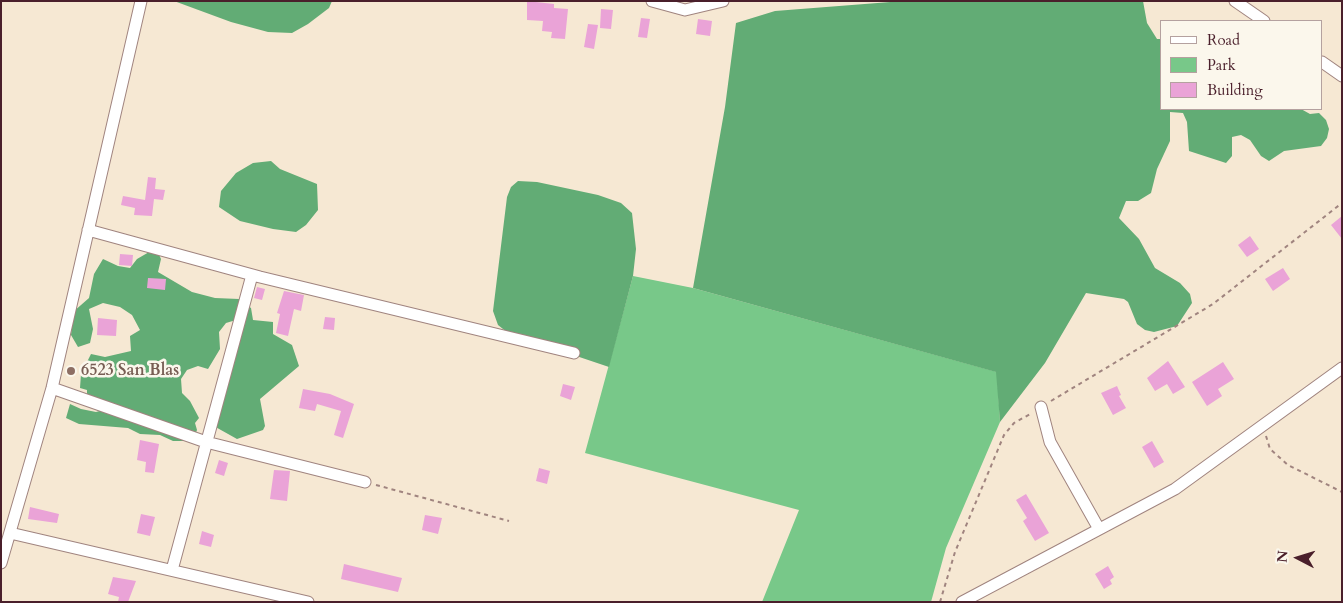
<!DOCTYPE html>
<html>
<head>
<meta charset="utf-8">
<style>
  body { margin:0 }
  #map { position:relative; width:1343px; height:603px; overflow:hidden; background:#f6e8d3; font-family:Cardo,serif }
  canvas { display:block }
  .frame { position:absolute; inset:0; border:2px solid #4a1f2b; pointer-events:none }
  .legend { position:absolute; left:1160px; top:20px; width:162px; height:90px; box-sizing:border-box; background:#fbf7ec; border:1px solid #b4a19f; margin:0; padding:6px 9px; list-style:none; font-size:15px; color:#4a1f2b }
  .legend li { display:flex; align-items:center; gap:10px; height:25px }
  .legend b { width:25px; border:1px solid #b4a19f }
  .north { position:absolute; left:1273px; top:533px; width:50px; height:50px; -webkit-text-stroke:4px #fbf7ec; paint-order:stroke; rotate:275deg; font-size:14px; font-weight:700; line-height:20px; text-align:center; color:#4a1f2b }
  .north::after { content:''; display:block; margin:auto; width:18px; height:22px; background:#4a1f2b; clip-path:polygon(50% 0,100% 100%,50% 72%,0 100%) }
</style>
</head>
<body>
<div id="map">
<canvas width="1343" height="603"></canvas>
<div class="frame"></div>
<ul class="legend">
<li><b style="height:6px;background:#fff"></b>Road</li>
<li><b style="height:14px;background:#78c889"></b>Park</li>
<li><b style="height:14px;background:#eaa3d7"></b>Building</li>
</ul>
<div class="north">N</div>
</div>
<script>
const c = document.querySelector('canvas').getContext('2d');
c.lineJoin = 'round';
function paint(path, color) { c.fillStyle = color; c.fill(path, 'evenodd'); }
const poly = rows => new Path2D(rows.map(r => 'M' + r).join(''));
function strokePath(path, color, width, dash) { c.strokeStyle = color; c.lineWidth = width; c.lineCap = dash ? 'butt' : 'round'; c.setLineDash(dash || []); c.stroke(path); }
function label(font, color, halo, rows, align = 'center') {
  c.font = font + ' Cardo,serif'; c.lineWidth = 5; c.setLineDash([]); c.textBaseline = 'middle'; c.strokeStyle = halo; c.fillStyle = color; for (const [text, x, y, turn = 0] of rows) {
    c.save(); c.translate(x, y); c.rotate((+turn || 0) * Math.PI / 180); c.textAlign = isNaN(turn) ? turn : align; if (halo) c.strokeText(text, 0, 0); c.fillText(text, 0, 0); c.restore();
  }
}
paint(poly([
  [633,276,693,288,997,372,1000,422,946,548,931,602,762,602,799,510,585,453]
]), '#78c889');
paint(poly([
  [174,1,332,1,329,8,308,24,292,33,268,32,231,22],
  [903,1,1143,1,1147,23,1157,39,1162,39,1162,109,1301,109,1310,114,1319,113,1326,120,1329,129,1327,138,1321,146,1284,151,1269,161,1261,156,1250,140,1241,135,1232,137,1232,156,1226,163,1189,151,1187,122,1183,113,1170,112,1170,141,1157,169,1151,193,1138,201,1126,201,1119,218,1139,239,1155,268,1180,283,1190,294,1192,303,1177,326,1154,332,1145,330,1137,324,1128,302,1124,299,1086,293,1045,363,1000,422,996,372,693,288,725,107,736,23,775,11],
  [271,161,280,169,317,184,318,210,306,225,296,232,273,229,240,221,219,207,221,191,236,173,253,163],
  [518,181,537,182,598,195,621,203,632,213,636,249,633,276,609,367,508,333,498,325,493,311,507,197,511,187],
  [156,248,161,259,158,272,192,292,215,298,239,299,251,308,253,320,273,322,273,334,292,345,299,366,260,399,265,426,263,430,237,439,212,425,236,320,226,323,219,332,220,349,208,369,198,366,187,370,181,379,182,393,190,401,199,418,195,423,197,430,195,435,187,441,173,441,160,435,140,434,128,428,79,424,66,418,70,404,81,409,96,412,103,410,87,398,87,390,80,388,81,374,91,354,105,357,131,351,130,336,140,330,132,315,120,307,103,303,89,309,93,329,90,343,78,347,71,335,73,312,89,298,94,274,103,259,118,266,130,268,137,259]
]), '#62ac75');
paint(poly([
  [527,1,554,4,554,8,568,9,565,39,551,38,552,32,542,31,543,21,527,20],
  [601,9,613,10,611,29,600,28],
  [641,18,650,19,647,38,638,37],
  [698,19,712,21,710,36,696,34],
  [588,24,598,25,594,49,584,47],
  [148,177,156,178,155,189,165,190,163,200,154,199,152,216,134,215,135,208,121,205,123,196,145,200],
  [1342,216,1342,239,1331,225],
  [1250,236,1259,249,1247,257,1238,245],
  [120,254,133,255,132,266,119,265],
  [1283,268,1290,279,1273,291,1265,279],
  [148,278,166,279,165,290,147,288],
  [257,287,265,289,262,300,254,298],
  [284,291,304,295,301,311,294,309,288,336,276,333,280,314,277,313],
  [325,317,335,318,334,330,323,329],
  [98,318,117,320,116,336,97,335],
  [1168,361,1185,387,1173,394,1167,384,1155,391,1147,378],
  [1223,362,1234,379,1218,389,1222,396,1207,406,1192,382],
  [563,384,575,387,571,400,560,396],
  [1117,386,1121,395,1119,396,1126,408,1113,415,1101,393],
  [303,389,330,394,354,404,343,438,334,435,341,411,317,404,315,411,299,408],
  [140,440,159,444,154,473,145,472,146,462,137,460],
  [1152,441,1164,462,1154,468,1142,447],
  [219,460,228,463,224,476,215,473],
  [539,468,550,471,547,484,536,481],
  [274,470,290,471,287,501,270,499],
  [1026,494,1049,533,1035,541,1023,521,1027,518,1016,500],
  [30,507,59,514,57,523,28,519],
  [141,514,155,517,150,536,137,533],
  [425,515,442,518,438,534,422,530],
  [202,531,214,535,211,547,199,544],
  [344,564,402,578,398,592,341,579],
  [1108,566,1114,577,1110,580,1112,584,1104,589,1095,574],
  [113,577,136,581,128,602,118,602,119,597,108,594]
]), '#eaa3d7');
const street = poly([
  [652,1,685,10,723,1],
  [1235,1,1264,21],
  [1322,62,1342,76],
  [88,230,260,277,574,353],
  [52,388,206,442,365,482],
  [1041,407,1050,442,1099,529],
  [10,533,308,602],
  [1,563,52,388,141,1],
  [172,570,252,275],
  [962,602,1175,489,1342,368]
]);
strokePath(street, '#a0847f', 13);
strokePath(poly([
  [1051,401,1213,304,1342,203],
  [1266,436,1270,449,1288,465,1342,492],
  [376,485,509,521],
  [940,602,955,552,1004,435,1014,423,1032,413]
]), '#a0847f', 2, [4, 4]);
strokePath(street, '#fff', 11);
for (const [x, y, r, color] of [
  [71,371,5,"#8d6e63"]
]) { const dot = new Path2D(); dot.arc(x, y, r, 0, 2 * Math.PI); c.fillStyle = color; c.fill(dot); strokePath(dot, '#fbf7ec', 2); }
label('bold 16px', '#785e54', '#fbf7ec', [
  ["6523 San Blas",81,371]
], 'left');
</script>
</body>
</html>
